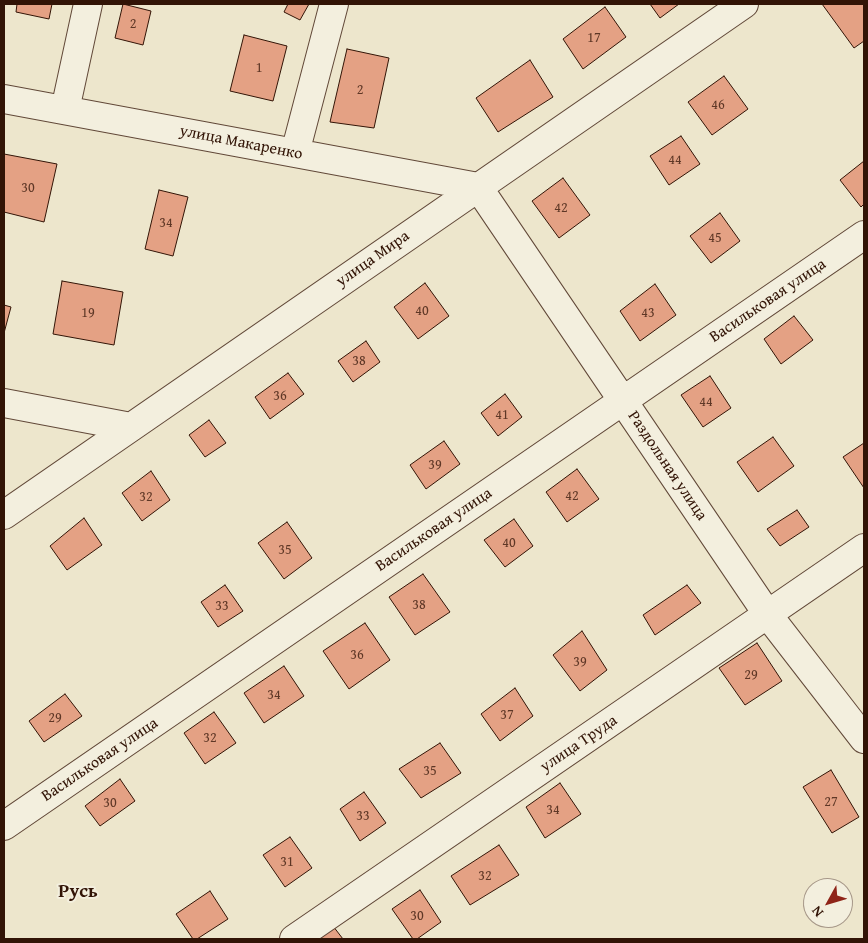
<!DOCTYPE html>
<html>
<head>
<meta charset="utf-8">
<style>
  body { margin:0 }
  #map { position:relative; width:868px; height:943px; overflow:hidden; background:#ede6cc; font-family:"Gentium Book Plus",serif }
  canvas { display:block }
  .frame { position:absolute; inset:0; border:5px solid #321406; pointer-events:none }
  .north { position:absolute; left:803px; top:878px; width:50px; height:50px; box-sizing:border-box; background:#f3efde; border:1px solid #a69788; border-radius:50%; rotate:231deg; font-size:14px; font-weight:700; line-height:20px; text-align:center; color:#321406 }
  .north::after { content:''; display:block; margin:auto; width:18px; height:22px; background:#8f2418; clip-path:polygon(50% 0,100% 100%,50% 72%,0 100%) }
</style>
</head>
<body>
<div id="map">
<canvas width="868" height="943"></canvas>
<div class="frame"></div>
<div class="north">N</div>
</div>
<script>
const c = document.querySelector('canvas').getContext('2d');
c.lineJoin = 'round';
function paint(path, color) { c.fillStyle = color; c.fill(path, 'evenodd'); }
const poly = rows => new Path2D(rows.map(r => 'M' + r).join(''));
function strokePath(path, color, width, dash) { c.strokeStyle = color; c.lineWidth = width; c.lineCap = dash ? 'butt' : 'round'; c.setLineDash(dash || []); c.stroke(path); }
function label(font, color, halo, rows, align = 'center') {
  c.font = font + ' "Gentium Book Plus",serif'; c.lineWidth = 4; c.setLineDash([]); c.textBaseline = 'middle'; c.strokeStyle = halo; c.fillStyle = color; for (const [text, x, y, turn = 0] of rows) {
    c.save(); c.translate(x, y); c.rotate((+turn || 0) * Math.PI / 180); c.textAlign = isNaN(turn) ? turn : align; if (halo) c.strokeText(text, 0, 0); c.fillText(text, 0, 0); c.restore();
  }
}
const building = poly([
  [17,4,52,4,49,19,16,12,17,4],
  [123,4,151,11,143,45,115,38,123,4],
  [288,4,309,4,300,20,284,12,288,4],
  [650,4,679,4,660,18,650,4],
  [822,4,864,4,864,41,854,48,822,4],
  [605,7,626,37,583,69,563,39,605,7],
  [244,35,287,46,273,101,230,91,244,35],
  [347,49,389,58,374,128,330,122,347,49],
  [530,60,553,97,498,132,476,98,530,60],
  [724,76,748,109,712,135,688,102,724,76],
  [681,136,700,164,669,185,650,156,681,136],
  [4,154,57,164,44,222,4,212,4,154],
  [864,161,864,204,861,207,840,180,864,161],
  [563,178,590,215,559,238,532,201,563,178],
  [159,190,188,197,173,256,145,249,159,190],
  [720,213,740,241,711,263,690,236,720,213],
  [62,281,123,292,114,345,53,334,62,281],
  [425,283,449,316,418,339,394,307,425,283],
  [655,284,676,315,640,341,620,311,655,284],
  [4,305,11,307,4,333,4,305],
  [794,316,813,340,781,364,764,339,794,316],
  [366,341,380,362,353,382,338,361,366,341],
  [288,373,304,394,270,419,255,397,288,373],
  [710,376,731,408,703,427,681,395,710,376],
  [505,394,522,417,498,436,481,413,505,394],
  [209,420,226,443,205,457,189,435,209,420],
  [773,437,794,466,758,492,737,462,773,437],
  [444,441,460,464,426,489,410,465,444,441],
  [864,443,864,488,843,457,864,443],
  [577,469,599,499,567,522,546,492,577,469],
  [151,471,170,500,142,521,122,493,151,471],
  [797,510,809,527,780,546,767,529,797,510],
  [84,518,102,545,67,570,50,546,84,518],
  [514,519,533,546,505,567,484,540,514,519],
  [287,522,312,558,284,579,258,543,287,522],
  [423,574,450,612,415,635,389,597,423,574],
  [225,585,243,611,218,627,201,602,225,585],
  [687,585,701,603,655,635,643,615,687,585],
  [365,623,390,660,349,689,323,651,365,623],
  [582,631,607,670,580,691,553,655,582,631],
  [757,643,782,681,745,705,719,668,757,643],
  [284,666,304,696,264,723,244,693,284,666],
  [515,688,533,716,500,741,481,714,515,688],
  [65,694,82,716,44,742,29,721,65,694],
  [214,712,236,743,205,764,184,733,214,712],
  [440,743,461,773,421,798,399,769,440,743],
  [831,770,859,817,832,833,803,787,831,770],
  [120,779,135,801,100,826,85,806,120,779],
  [560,783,581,814,545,838,526,807,560,783],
  [364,792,386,823,360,841,340,809,364,792],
  [290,837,312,868,285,887,263,855,290,837],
  [499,845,519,875,470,905,451,876,499,845],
  [420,890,441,922,417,939,413,939,392,909,420,890],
  [210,891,228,919,197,939,193,939,176,914,210,891],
  [333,926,343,939,318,939,333,926]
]);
paint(building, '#e4a184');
strokePath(building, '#321406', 1);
const minor = poly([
  [4,99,478,187],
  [65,110,88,4],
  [295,153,334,4],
  [478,187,768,615,864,739],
  [4,403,131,427],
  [4,515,744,4],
  [4,826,864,235],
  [294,939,864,548]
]);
strokePath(minor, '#614838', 30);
strokePath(minor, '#f3efde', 28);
label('14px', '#5e3726', null, [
  ["2",133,24],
  ["17",594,38],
  ["1",259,68],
  ["2",360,90],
  ["46",718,105],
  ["44",675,160],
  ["30",28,188],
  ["42",561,208],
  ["34",166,223],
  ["45",715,238],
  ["40",422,311],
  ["19",88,313],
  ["43",648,313],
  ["38",359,361],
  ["36",280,396],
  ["44",706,402],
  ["41",502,415],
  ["39",435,465],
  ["42",572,496],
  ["32",146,497],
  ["40",509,543],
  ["35",285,550],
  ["38",419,605],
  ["33",222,606],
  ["36",357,655],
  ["39",580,662],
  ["29",751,675],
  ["34",274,695],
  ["37",507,715],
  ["29",55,718],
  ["32",210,738],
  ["35",430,771],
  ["27",831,802],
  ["30",110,803],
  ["34",553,810],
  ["33",363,816],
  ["31",287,862],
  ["32",485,876],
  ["30",417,916]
]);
label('16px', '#321406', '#f3efde', [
  ["улица Макаренко",241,143,11],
  ["улица Мира",373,259,-35],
  ["Васильковая улица",768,301,-34],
  ["Раздольная улица",667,466,56],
  ["Васильковая улица",434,530,-34],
  ["улица Труда",579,744,-34],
  ["Васильковая улица",100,760,-34]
]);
label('bold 19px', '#321406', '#f3efde', [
  ["Русь",78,892]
]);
</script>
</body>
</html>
